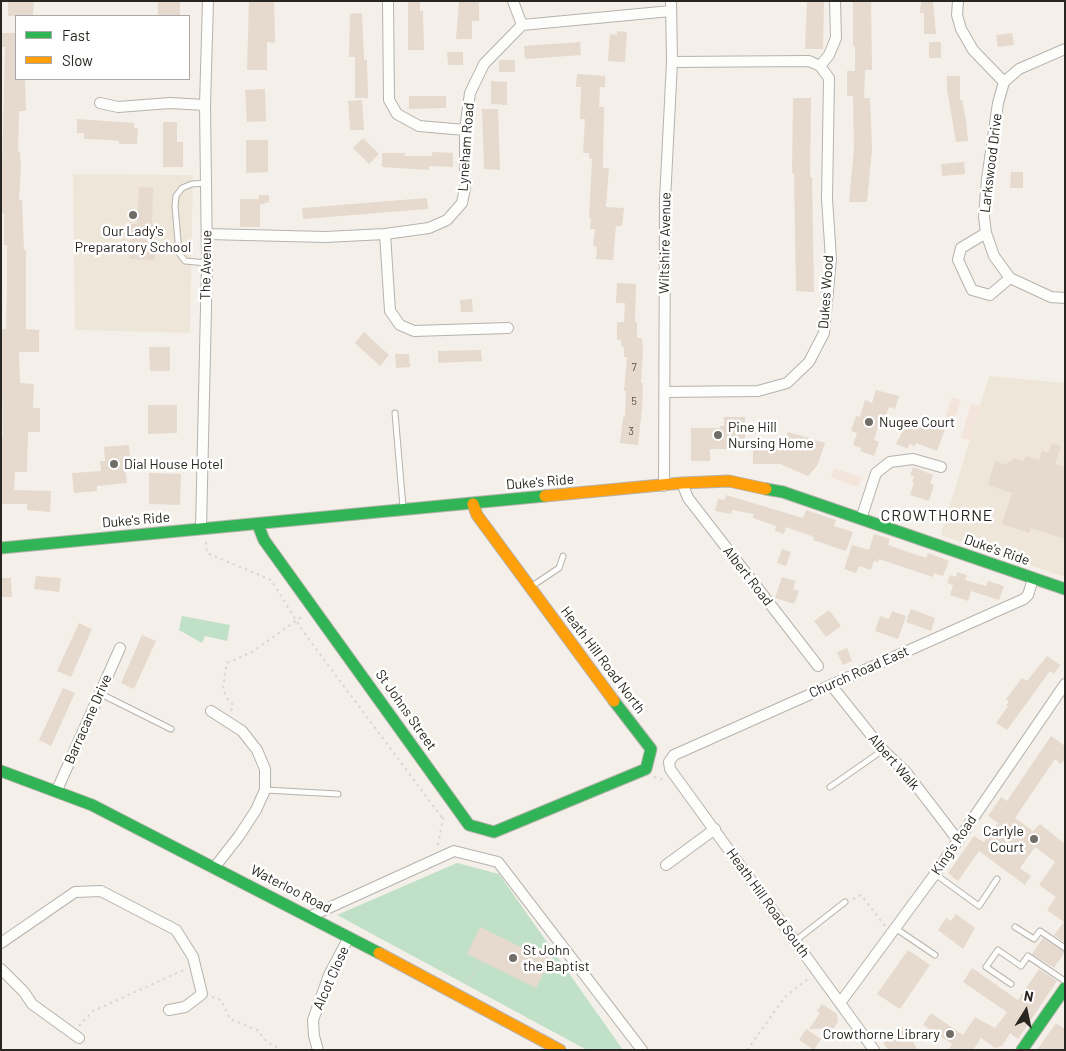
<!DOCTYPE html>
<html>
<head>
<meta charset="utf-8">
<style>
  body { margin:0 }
  #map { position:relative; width:1066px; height:1051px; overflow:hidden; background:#f4f0e9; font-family:Barlow,sans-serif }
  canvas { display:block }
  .frame { position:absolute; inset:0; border:2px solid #292621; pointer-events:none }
  .legend { position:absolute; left:15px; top:15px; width:175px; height:65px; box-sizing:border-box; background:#fff; border:1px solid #a9a8a6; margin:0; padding:6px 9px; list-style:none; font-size:15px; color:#292621 }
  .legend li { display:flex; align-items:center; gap:10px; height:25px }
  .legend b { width:25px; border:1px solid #a9a8a6 }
  .north { position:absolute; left:1001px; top:986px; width:50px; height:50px; -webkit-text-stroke:4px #fff; paint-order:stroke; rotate:10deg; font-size:14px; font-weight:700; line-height:20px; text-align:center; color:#292621 }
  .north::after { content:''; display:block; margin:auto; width:18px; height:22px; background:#292621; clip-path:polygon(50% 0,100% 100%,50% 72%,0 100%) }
</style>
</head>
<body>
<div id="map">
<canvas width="1066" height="1051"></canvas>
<div class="frame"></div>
<ul class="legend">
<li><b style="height:6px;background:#30b455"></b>Fast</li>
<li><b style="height:6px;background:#ff9f0a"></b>Slow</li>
</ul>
<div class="north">N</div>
</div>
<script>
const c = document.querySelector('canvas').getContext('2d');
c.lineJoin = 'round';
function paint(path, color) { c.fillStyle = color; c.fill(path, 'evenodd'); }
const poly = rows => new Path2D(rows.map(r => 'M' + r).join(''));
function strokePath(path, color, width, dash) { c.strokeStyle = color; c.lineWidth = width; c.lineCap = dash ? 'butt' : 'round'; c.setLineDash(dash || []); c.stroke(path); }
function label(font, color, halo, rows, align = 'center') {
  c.font = font + ' Barlow,sans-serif'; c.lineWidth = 5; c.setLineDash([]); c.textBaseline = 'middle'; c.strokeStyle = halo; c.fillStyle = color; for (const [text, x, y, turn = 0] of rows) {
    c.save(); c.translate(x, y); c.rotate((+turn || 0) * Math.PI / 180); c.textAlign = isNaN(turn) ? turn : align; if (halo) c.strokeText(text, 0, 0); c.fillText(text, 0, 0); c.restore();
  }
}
paint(poly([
  [952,397,961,400,953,424,944,421],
  [971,403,980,406,970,440,961,438],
  [834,468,862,478,858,487,831,477]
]), '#f3e5db');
paint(poly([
  [73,174,193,175,190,333,75,330],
  [989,376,1065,383,1065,577,941,535]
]), '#eee6d8');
paint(poly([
  [182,616,230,625,227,641,205,636,202,643,179,630],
  [457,863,499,874,623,1050,587,1050,337,915]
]), '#c0e1c7');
paint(poly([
  [8,1,34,1,33,16,8,16],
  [158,1,180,1,180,16,158,16],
  [249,1,274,1,275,43,267,42,267,70,247,70],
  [408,1,420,1,420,11,423,11,424,50,408,50],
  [459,1,479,1,479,21,472,21,472,39,456,39],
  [807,1,824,1,823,49,805,49],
  [853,1,871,1,872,70,865,70,864,98,870,98,872,150,867,202,849,202,854,149,853,96,847,96,847,71,855,71,855,46,853,46],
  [921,1,933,1,936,34,924,34,924,13,920,13],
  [362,13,364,60,367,60,368,98,355,98,355,57,349,57,350,14],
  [617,31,627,32,625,62,608,61,610,34,617,35],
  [1,33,16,33,16,79,25,79,26,111,19,111,18,152,20,152,21,167,19,200,22,200,24,250,26,250,26,329,39,330,39,352,19,352,20,383,34,384,33,408,40,408,40,432,28,432,27,472,15,472,14,490,51,491,50,512,27,510,27,504,1,504,1,437,3,437,1,329,6,329,7,281,7,245,4,245,4,213,1,213,5,47,1,47],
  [1012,33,1014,45,998,47,996,35],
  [580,42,581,55,525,59,524,46],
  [929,42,941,42,941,58,929,58],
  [447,52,463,52,463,65,448,65],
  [499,60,515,60,515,72,499,72],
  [577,74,605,76,605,87,600,87,599,107,604,107,603,168,609,168,606,207,624,208,622,226,616,226,613,260,596,259,597,247,593,246,595,229,590,229,591,218,589,218,592,159,589,158,589,153,583,153,585,119,580,119,581,87,576,87],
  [947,76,960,76,960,100,962,100,966,120,968,141,956,142,947,89],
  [491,81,507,82,507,105,491,104],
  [265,89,266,121,247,122,245,90],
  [409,96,446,96,446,108,409,109],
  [793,98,811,98,810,177,812,177,814,292,796,291,794,173,792,173],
  [362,100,364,130,350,130,348,101],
  [482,109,498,109,500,170,484,169],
  [77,119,134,123,134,128,138,128,137,144,119,144,119,141,112,140,84,139,84,133,77,133],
  [163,122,177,122,177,142,183,142,183,167,163,167],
  [363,138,379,154,369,164,353,148],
  [246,140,268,140,268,172,246,173],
  [432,152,453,153,453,167,429,166,429,170,382,167,382,153,405,153,405,156,432,156],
  [964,162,965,174,942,176,941,164],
  [1011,172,1023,172,1023,188,1010,188],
  [139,187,153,188,152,224,156,225,155,260,130,259,131,224,137,224],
  [259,195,269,195,269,202,260,205,260,227,240,227,240,199,259,199],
  [427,198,428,209,303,219,302,208],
  [617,283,636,284,635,322,637,322,637,338,642,338,643,349,641,383,643,383,642,409,638,445,620,443,623,417,625,417,626,391,624,391,627,357,624,357,624,347,622,347,621,340,617,340,617,322,624,322,625,303,616,303],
  [472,299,473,312,461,312,460,300],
  [364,332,389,355,380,366,355,343],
  [149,347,170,347,170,371,150,371],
  [481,350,482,361,438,363,438,351],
  [395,354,409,354,410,367,396,368],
  [876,390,899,396,895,409,889,407,883,424,879,424,874,440,879,442,874,456,860,451,861,448,853,445,857,433,851,431,856,416,860,417,865,400,872,403],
  [148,405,177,405,177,433,148,434],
  [924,416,937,420,935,426,945,429,937,451,916,443,915,446,909,444,908,449,896,444,907,423,920,428],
  [724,417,745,417,745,449,710,449,710,461,691,461,691,428,720,428,720,426,724,426],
  [788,432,825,443,817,466,808,476,780,464,753,464,753,442,785,444],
  [1052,443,1061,446,1055,464,1065,467,1065,539,1031,528,1029,533,1002,524,1012,493,988,485,995,461,1005,465,1014,458,1024,461,1026,456,1039,460,1042,451,1048,453],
  [129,445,130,457,127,458,128,467,125,467,127,483,97,486,97,491,74,493,72,473,101,471,100,461,105,461,104,447],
  [913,467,933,475,930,483,934,485,929,501,910,495,914,483,912,482,914,476,910,475],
  [149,473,181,474,180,505,149,504],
  [726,495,803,518,806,510,836,520,834,526,853,532,846,551,813,540,814,537,786,527,784,534,775,531,776,526,753,518,754,514,732,510,731,514,715,511,718,499,725,500],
  [874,534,890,539,888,545,926,558,928,553,949,561,943,576,934,573,933,577,879,559,878,562,874,561,871,570,859,566,856,573,844,569,852,545,869,550],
  [782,549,791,552,786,566,777,563],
  [957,572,967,575,965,580,986,586,988,581,1004,586,999,600,971,591,968,601,950,595,953,585,947,583,950,575,956,577],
  [36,576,61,578,59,592,34,589],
  [782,577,796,581,793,589,799,591,794,604,775,598],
  [1,578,11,578,12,597,1,597],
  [911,609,935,618,931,631,906,622],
  [829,610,841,626,826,637,814,621],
  [892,611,906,616,898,639,875,631,880,616,889,619],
  [79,623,92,629,71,677,57,671],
  [142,635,156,641,134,689,121,683],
  [847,648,852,661,843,665,837,652],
  [1047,656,1060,665,1054,674,1050,671,1007,730,996,723,1008,706,1006,705,1009,702,1006,699,1022,678,1027,681],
  [63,688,75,693,51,746,39,740],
  [1051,736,1065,746,1065,759,1061,764,1055,759,1015,818,1033,831,1040,824,1065,844,1065,943,1054,935,1064,922,1047,910,1056,897,1039,885,1055,862,1035,847,1020,868,1031,876,1025,885,979,851,958,881,948,873,974,836,984,842,998,823,988,816,1001,797,1007,801],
  [956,914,975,928,963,949,938,930,946,918,951,921],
  [480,927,525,949,528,943,553,955,536,988,467,954],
  [1043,938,1065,952,1054,968,1032,954],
  [908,950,930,965,900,1009,877,994],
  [972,968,1018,1000,1039,969,1057,981,1018,1039,1010,1033,1002,1046,995,1048,981,1038,973,1050,948,1050,952,1044,923,1025,931,1013,963,1035,975,1017,995,1028,1007,1012,963,982],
  [822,1004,837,1014,838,1021,834,1028,809,1029,820,1013,817,1011],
  [1056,1023,1065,1029,1065,1050,1037,1050],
  [904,1027,918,1050,888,1050,883,1043],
  [806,1029,821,1039,814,1050,799,1040]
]), '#e6d9cd');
const lane = poly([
  [206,183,192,184,182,188,176,196,175,206,179,253,185,261,207,263],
  [395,413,403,507],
  [532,586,559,568,563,556],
  [99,693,171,729],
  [830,787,883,750],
  [265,790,338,794],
  [935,874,979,906,997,879],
  [1015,927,1034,939,1040,931,1065,948],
  [895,928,935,955],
  [795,941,845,902],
  [1011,984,986,967,998,950,1021,966,1028,956,1065,981]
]);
const street = poly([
  [388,1,389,100,397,114,419,126,465,130],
  [513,1,522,25],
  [958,1,957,15,961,29,973,50,1004,82],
  [1065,49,1019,69,1004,82,998,103,987,179,984,217,986,233,994,256,1010,278,1051,297,1065,298],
  [820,66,829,55,836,38,835,1],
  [100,103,118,107,170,103,205,105],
  [986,233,961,248,958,260,972,290,990,295,1010,278],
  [207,234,325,237,385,234,429,228,447,220,462,203,465,188,465,130,470,93,484,64,522,25,671,11],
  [385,234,390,311,400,325,414,331,508,328],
  [665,392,758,391,787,383,809,362,824,333,831,259,827,199,829,78,820,66,809,61,672,62],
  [682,483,688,498,818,666],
  [664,486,665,200,672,62,671,1],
  [861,519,876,473,890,462,913,459,941,467],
  [201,529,207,263,205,105,208,1],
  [831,685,883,750,905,771,957,839],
  [211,711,242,731,257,750,265,769,265,790,256,810,239,836,214,868],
  [57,790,120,648],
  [666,865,715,829],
  [311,916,454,851,498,862,642,1050],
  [1,943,75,892,101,891,176,930,193,957,202,994,185,1007,169,1010],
  [1,969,24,992,32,1004,79,1038],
  [840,1003,935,874,1065,684],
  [318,1050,314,1036,313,1020,329,975,349,937],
  [874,1050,670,769,669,762,674,755,1024,599,1028,595,1033,579]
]);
const fast = poly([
  [766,489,783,492,1065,589],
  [258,525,264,540,469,825,494,832,646,769,651,749,614,701],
  [1,548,545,496],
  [1,771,92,805,379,953],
  [1022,1050,1065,988]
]);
const slow = poly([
  [545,496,682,483,729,481,766,489],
  [473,504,477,515,614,701],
  [379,953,560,1050]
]);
strokePath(lane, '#b6b2ad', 7);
strokePath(street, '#b6b2ad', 12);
strokePath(fast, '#b6b2ad', 13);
strokePath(slow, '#b6b2ad', 13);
strokePath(poly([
  [206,542,207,553,271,580,302,630,443,819],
  [231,711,233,705,226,697,223,687,227,663,252,652,303,616],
  [654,777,664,780],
  [438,845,444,813],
  [853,899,861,895,885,926],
  [466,985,482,961],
  [212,997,221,1000,230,1019,257,1030,267,1042,282,1050],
  [79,1026,93,1011,186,969],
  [747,1050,785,997,809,978]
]), '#d9d7d5', 2, [2.5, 4]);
strokePath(lane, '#fdfdfc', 5);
strokePath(street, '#fdfdfc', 10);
strokePath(fast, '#30b455', 11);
strokePath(slow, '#ff9f0a', 11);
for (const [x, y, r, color] of [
  [133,215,5,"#706d67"],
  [869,422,5,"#706d67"],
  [718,435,5,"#706d67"],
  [114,464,5,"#706d67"],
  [1034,839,5,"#706d67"],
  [513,958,5,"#706d67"],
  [950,1034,5,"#706d67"]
]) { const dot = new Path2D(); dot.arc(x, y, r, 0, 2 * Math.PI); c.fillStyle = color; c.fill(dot); strokePath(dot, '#fff', 2); }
label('11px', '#58534c', null, [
  ["7",634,367],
  ["5",634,401],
  ["3",631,431]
]);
label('14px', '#292621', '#fff', [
  ["Lyneham Road",466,147,-86],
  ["Larkswood Drive",991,163,-83],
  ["Wiltshire Avenue",665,243,-89],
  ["The Avenue",206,265,-89],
  ["Dukes Wood",826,292,-86],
  ["Duke's Ride",540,482,-5],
  ["Duke's Ride",136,520,-5],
  ["Duke's Ride",997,550,19],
  ["Albert Road",748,576,52],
  ["Heath Hill Road North",603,660,53],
  ["Church Road East",859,672,-24],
  ["St Johns Street",406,710,55],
  ["Barracane Drive",88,719,-66],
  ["Albert Walk",894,762,49],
  ["King's Road",954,845,-56],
  ["Waterloo Road",291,889,27],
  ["Heath Hill Road South",768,903,54],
  ["Alcot Close",331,978,-66]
]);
label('14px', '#292621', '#fff', [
  ["Our Lady's",133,231,"center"],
  ["Preparatory School",133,247,"center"],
  ["Nugee Court",879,422],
  ["Pine Hill",728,427],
  ["Nursing Home",728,443],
  ["Dial House Hotel",124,464],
  ["Carlyle",1024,831,"right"],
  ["Court",1024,847,"right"],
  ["St John",523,950],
  ["the Baptist",523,966],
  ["Crowthorne Library",940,1034,"right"]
], 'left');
c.letterSpacing = '1px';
label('16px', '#292621', '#fff', [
  ["CROWTHORNE",937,516]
]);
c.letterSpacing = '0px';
</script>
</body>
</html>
